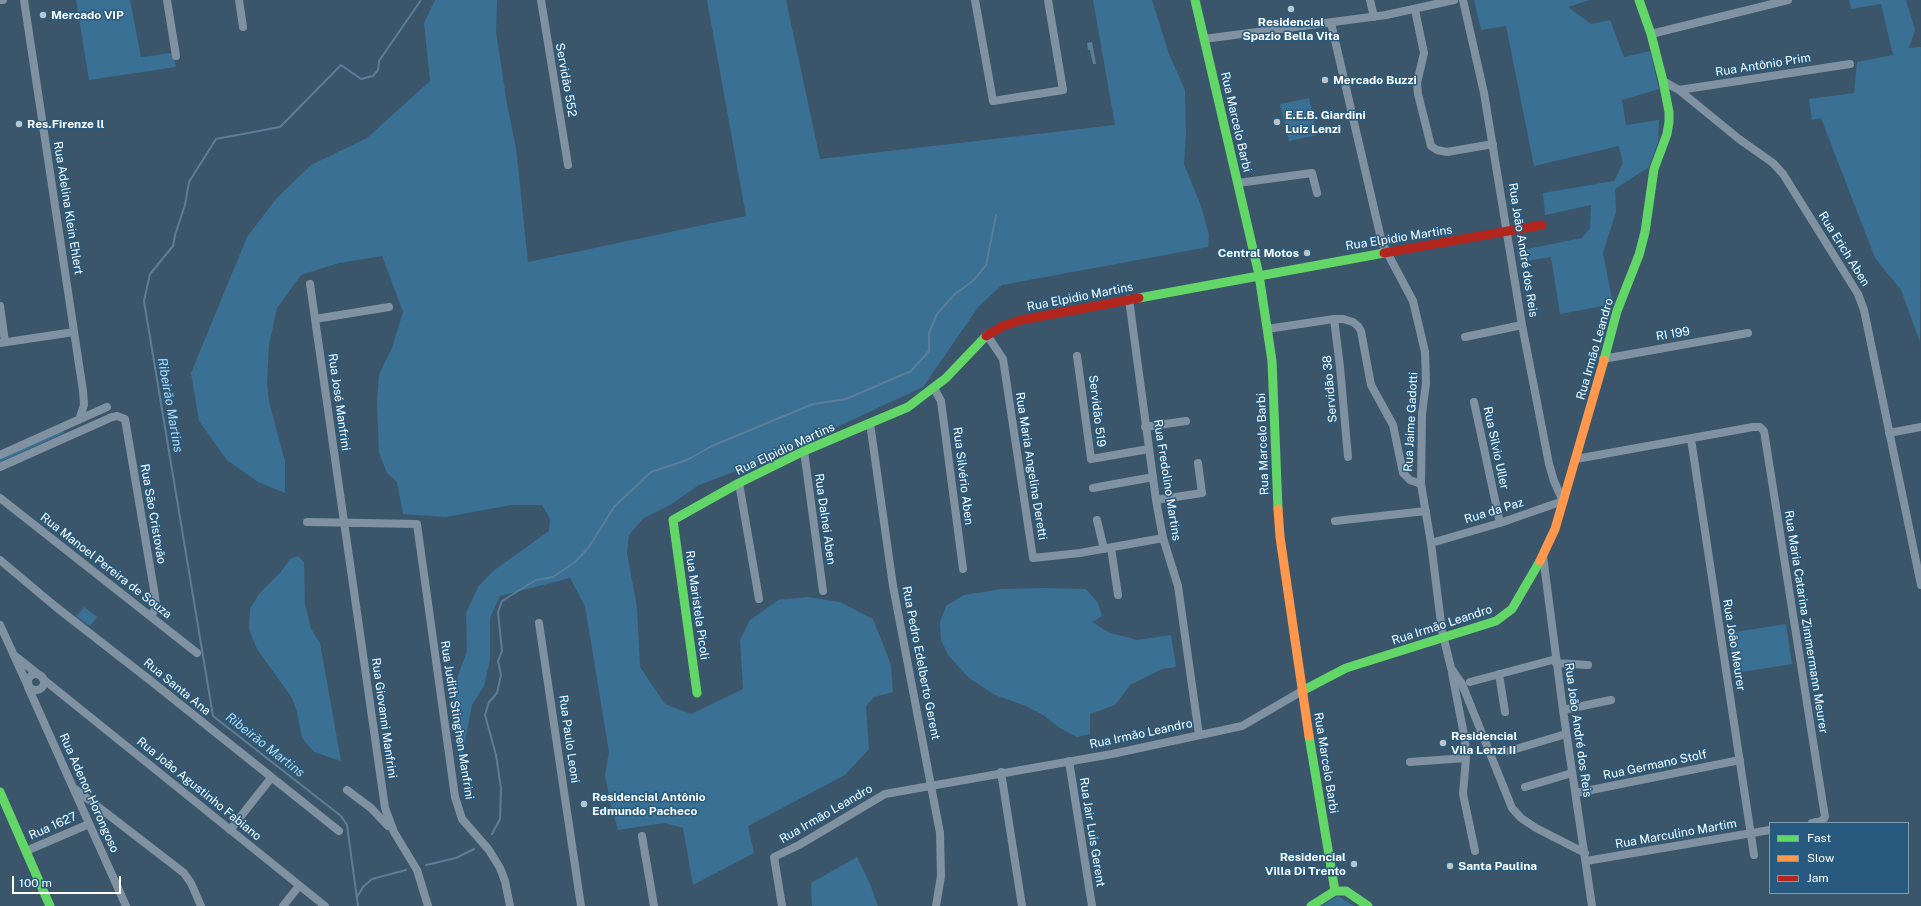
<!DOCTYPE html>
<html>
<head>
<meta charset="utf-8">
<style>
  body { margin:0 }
  #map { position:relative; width:1921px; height:906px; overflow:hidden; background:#3b566a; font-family:"Public Sans",sans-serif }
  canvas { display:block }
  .legend { position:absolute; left:1769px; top:822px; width:140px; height:72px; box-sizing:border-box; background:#275a7e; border:1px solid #7d9cb2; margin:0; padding:5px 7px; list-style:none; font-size:12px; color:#fff }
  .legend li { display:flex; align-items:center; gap:8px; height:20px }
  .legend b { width:20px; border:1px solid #7d9cb2 }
  .scale { position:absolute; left:12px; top:876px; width:109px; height:18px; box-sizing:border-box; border:2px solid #fff; border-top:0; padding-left:5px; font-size:12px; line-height:14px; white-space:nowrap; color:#fff; -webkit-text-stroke:3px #275a7e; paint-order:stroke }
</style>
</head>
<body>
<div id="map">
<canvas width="1921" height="906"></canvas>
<ul class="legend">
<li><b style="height:5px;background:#63d668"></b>Fast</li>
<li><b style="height:5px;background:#ff974d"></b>Slow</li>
<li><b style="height:5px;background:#b3261e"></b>Jam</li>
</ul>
<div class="scale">100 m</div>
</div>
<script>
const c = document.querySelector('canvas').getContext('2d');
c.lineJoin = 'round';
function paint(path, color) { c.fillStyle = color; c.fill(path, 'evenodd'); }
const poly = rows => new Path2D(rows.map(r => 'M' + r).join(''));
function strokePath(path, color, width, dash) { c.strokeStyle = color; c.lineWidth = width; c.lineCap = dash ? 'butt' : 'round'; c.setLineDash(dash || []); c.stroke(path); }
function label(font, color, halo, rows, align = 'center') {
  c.font = font + ' "Public Sans",sans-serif'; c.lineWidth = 3; c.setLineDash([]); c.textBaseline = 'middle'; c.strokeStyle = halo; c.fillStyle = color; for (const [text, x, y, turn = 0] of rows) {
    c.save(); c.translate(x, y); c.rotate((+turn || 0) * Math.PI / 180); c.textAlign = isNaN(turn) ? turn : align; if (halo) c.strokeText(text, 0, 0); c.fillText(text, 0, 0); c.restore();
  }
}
paint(poly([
  [76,0,130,0,141,57,172,53,176,67,89,80],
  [435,0,497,0,496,32,507,104,516,148,528,262,746,216,707,0,786,0,820,159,1115,125,1093,0,1152,0,1169,54,1185,90,1186,134,1184,164,1201,206,1209,235,1208,247,1002,285,979,306,923,387,768,459,699,485,670,505,644,518,629,535,627,553,637,608,640,667,665,704,691,714,743,689,740,640,750,620,778,600,808,597,840,602,873,619,891,665,893,692,874,697,866,706,869,749,845,775,748,826,754,853,693,885,683,828,665,823,618,830,611,806,605,774,609,752,585,606,570,578,500,596,490,618,490,660,484,686,472,705,461,762,452,710,458,675,467,651,466,613,478,587,493,571,549,531,550,519,542,505,511,505,446,517,403,514,397,482,387,473,379,453,377,403,379,374,392,348,403,312,382,256,339,263,301,275,277,308,269,345,267,383,269,402,285,461,285,493,258,482,227,460,199,421,191,373,247,237,276,199,311,165,367,138,430,81,424,23],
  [1474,0,1590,0,1568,7,1591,24,1610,20,1624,57,1650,51,1659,89,1622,100,1626,125,1659,120,1658,142,1649,167,1615,189,1616,212,1603,253,1613,304,1560,314,1551,257,1520,262,1517,251,1582,238,1590,228,1591,205,1545,215,1543,193,1614,181,1623,163,1619,146,1534,166,1506,26,1481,30],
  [1849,0,1906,0,1915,30,1909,48,1921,47,1920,342,1901,290,1875,258,1821,118,1812,120,1809,99,1854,93,1857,62,1893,55,1881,4,1851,9],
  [1309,98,1317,135,1289,141,1280,104],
  [60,432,64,432,62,434,0,462,0,459],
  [298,556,304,562,305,604,311,629,320,643,341,761,314,752,302,738,297,712,292,698,257,649,249,629,250,609,259,594,280,573,290,559],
  [1044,588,1086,589,1098,603,1102,616,1092,622,1110,633,1137,640,1171,635,1176,667,1162,669,1130,685,1115,705,1090,714,1090,734,1077,737,1060,728,1043,715,1026,706,995,695,969,678,948,655,941,640,940,622,946,606,964,595,1002,589],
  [84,607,97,617,90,626,76,616],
  [1786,624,1792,664,1735,673,1728,633],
  [857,857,870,884,878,906,812,906,811,883],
  [1338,896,1354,906,1321,906]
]), '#3a7094');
paint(poly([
  [1092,42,1096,64,1093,64,1090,50,1088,50,1087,43]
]), '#5b7e97');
strokePath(poly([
  [492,834,500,819,501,788,496,755,485,715,489,702,497,693,501,675,498,661,502,651,498,612,502,601,536,580,553,577,575,562,589,547,614,507,651,472,687,460,712,446,813,404,846,399,911,371,929,351,929,333,937,314,955,294,974,280,986,265,996,215],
  [426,865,456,858,474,849],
  [357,897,363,887,372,879,406,870],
  [358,906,347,825,341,816,213,716,144,301,150,274,173,246,175,235,185,205,189,182,216,139,280,127,341,65,361,79,373,76,378,70,379,61,421,0]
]), '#5b7e97', 2);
strokePath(poly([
  [0,0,3,0],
  [24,0,83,391,84,405,79,420],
  [167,0,176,56],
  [239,0,243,27],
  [541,0,568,165],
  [975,0,993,101,1063,90,1048,0],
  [1370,0,1374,17],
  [1415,10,1424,53,1417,83,1418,94,1431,146,1437,150,1447,152,1493,144],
  [1331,23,1382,243,1413,301,1425,352,1426,383,1422,414,1421,484,1431,543,1442,631,1451,668,1462,684,1512,808,1521,818,1536,828,1585,853],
  [1651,34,1788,0],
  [1204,39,1386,15,1454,0],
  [1663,81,1679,90,1739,139,1773,163,1783,174,1858,294,1864,310,1921,585],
  [1679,90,1850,64],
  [1238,183,1312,173,1317,193],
  [310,284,385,808,394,832,417,870,428,906],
  [1129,299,1156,500,1163,538,1178,586,1199,735],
  [0,306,5,342],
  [315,319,389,307],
  [1334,319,1340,367,1348,457],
  [1267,329,1334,319,1343,319,1353,322,1358,326,1361,331,1371,385,1393,425,1403,473,1410,480,1421,484],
  [987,335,1003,359,1033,558,1080,553,1163,538],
  [1465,337,1522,325],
  [0,343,74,332],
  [1077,356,1091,459,1149,449],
  [1603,359,1748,333],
  [934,388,941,401,963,569],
  [1474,402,1500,523],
  [870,423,893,586,940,833,941,876,936,906],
  [1145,427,1186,421],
  [1889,433,1921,427],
  [1691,439,1754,855],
  [804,451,823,591],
  [0,455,107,407],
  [1576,459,1753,427,1760,427,1764,431,1825,817,1822,821,1812,823],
  [0,467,112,417,117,416,125,419,155,596,156,607,151,617],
  [739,483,759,599],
  [1093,488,1153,477],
  [0,498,197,653],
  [1156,500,1202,493,1198,463],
  [1097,520,1104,549],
  [1335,521,1426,511],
  [307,522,417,524,455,797,462,819,489,850,500,868,505,881,510,906],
  [1431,543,1500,523,1563,501,1554,481,1549,464,1522,325,1484,93,1463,0],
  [1111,548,1118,595],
  [1543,556,1563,710,1592,906],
  [0,560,56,607,151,681,339,831],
  [539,623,581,906],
  [0,625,27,684],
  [15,656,39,675],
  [1556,663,1588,665],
  [1452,673,1465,740,1466,758,1463,794,1475,851],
  '28 682a8 8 0 1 1 16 0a8 8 0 1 1-16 0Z',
  [1499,674,1505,712],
  [43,679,325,906],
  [1470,682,1556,659],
  [28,687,126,906],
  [1563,710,1611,700],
  [1509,751,1566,734],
  [1069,761,1092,906],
  [1410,762,1466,758],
  [1001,772,1022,906],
  [1525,787,1572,773],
  [75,789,184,873,191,883,201,906],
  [347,790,371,808,388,826],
  [1576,793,1740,760],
  [230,830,271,778],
  [642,836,654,906],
  [26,851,89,824],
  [1586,861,1770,830],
  [283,906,299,886],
  [782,906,774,857,799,845,885,794,1112,754,1242,726,1302,691]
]), '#8092a1', 8);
strokePath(poly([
  [1195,0,1259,275,1272,361,1278,509],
  [1139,298,1384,253],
  [1604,360,1617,311,1639,255,1645,232,1654,169,1667,134,1669,122,1669,112,1663,81,1651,34,1639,0],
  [1302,691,1346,668,1496,621,1512,609,1540,561],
  [697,693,673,520,739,483,804,451,908,407,946,378,986,336],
  [1309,736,1335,891],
  [0,792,50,906],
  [1335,891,1346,891,1368,906],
  [1311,906,1335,891]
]), '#63d668', 9);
strokePath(poly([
  [1278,509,1280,537,1309,736],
  [1540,561,1555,529,1604,360]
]), '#ff974d', 9);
strokePath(poly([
  [1384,253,1542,225],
  [986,336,1003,326,1021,320,1139,298]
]), '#b3261e', 9);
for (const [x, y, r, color] of [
  [1291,9,4,"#bac4cb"],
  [43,15,4,"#bac4cb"],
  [1325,80,4,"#bac4cb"],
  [1277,122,4,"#bac4cb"],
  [19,124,4,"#bac4cb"],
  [1307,253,4,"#bac4cb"],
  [1443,743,4,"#bac4cb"],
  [584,804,4,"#bac4cb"],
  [1354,864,4,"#bac4cb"],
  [1450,866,4,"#bac4cb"]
]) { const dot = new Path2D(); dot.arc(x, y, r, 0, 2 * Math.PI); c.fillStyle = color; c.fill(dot); strokePath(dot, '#275a7e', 1.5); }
label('bold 12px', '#fff', '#275a7e', [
  ["Mercado VIP",51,15],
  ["Residencial",1291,22,"center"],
  ["Spazio Bella Vita",1291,36,"center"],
  ["Mercado Buzzi",1333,80],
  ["E.E.B. Giardini",1285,115],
  ["Luiz Lenzi",1285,129],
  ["Res.Firenze ll",27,124],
  ["Central Motos",1299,253,"right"],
  ["Residencial",1451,736],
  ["Vila Lenzi II",1451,750],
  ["Residencial Antônio",592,797],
  ["Edmundo Pacheco",592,811],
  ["Residencial",1346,857,"right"],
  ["Villa Di Trento",1346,871,"right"],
  ["Santa Paulina",1458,866]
], 'left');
label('12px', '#fff', '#275a7e', [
  ["Rua Antônio Prim",1763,65,-9],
  ["Servidão 552",566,80,80],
  ["Rua Marcelo Barbi",1236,122,77],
  ["Rua Adelina Klein Ehlert",68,208,81],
  ["Rua Elpidio Martins",1399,238,-9],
  ["Rua Erich Aben",1844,249,58],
  ["Rua João André dos Reis",1523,250,81],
  ["Rua Elpidio Martins",1080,297,-11],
  ["RI 199",1673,334,-10],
  ["Rua Irmão Leandro",1595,349,-74],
  ["Servidão 38",1330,389,-95],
  ["Rua José Manfrini",339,402,82],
  ["Servidão 519",1097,411,83],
  ["Rua Jaime Gadotti",1411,422,-87],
  ["Rua Marcelo Barbi",1263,444,-92],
  ["Rua Silvio Uller",1496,448,78],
  ["Rua Elpidio Martins",785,449,-25],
  ["Rua Maria Angelina Deretti",1031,466,81],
  ["Rua Silvério Aben",963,476,83],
  ["Rua Fredolino Martins",1167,480,81],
  ["Rua da Paz",1494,511,-17],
  ["Rua São Cristovão",153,514,80],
  ["Rua Dalnei Aben",825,519,82],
  ["Rua Manoel Pereira de Souza",106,566,38],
  ["Rua Maristela Picoli",697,605,82],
  ["Rua Maria Catarina Zimmermann Meurer",1806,622,81],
  ["Rua Irmão Leandro",1442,625,-18],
  ["Rua João Meurer",1734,645,81],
  ["Rua Pedro Edelberto Gerent",921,663,79],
  ["Rua Santa Ana",177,687,39],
  ["Rua Giovanni Manfrini",384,718,82],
  ["Rua Judith Stinghen Manfrini",457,720,81],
  ["Rua João André dos Reis",1578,730,82],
  ["Rua Irmão Leandro",1141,734,-12],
  ["Rua Paulo Leoni",569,739,82],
  ["Rua Marcelo Barbi",1326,763,81],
  ["Rua Germano Stolf",1655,765,-12],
  ["Rua João Agustinho Fabiano",199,789,39],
  ["Rua Adenor Horongoso",89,793,66],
  ["Rua Irmão Leandro",826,814,-30],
  ["Rua 1627",53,826,-24],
  ["Rua Jair Luis Gerent",1092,832,81],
  ["Rua Marculino Martim",1676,834,-10]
]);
label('italic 13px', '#b8d8ed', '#275a7e', [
  ["Ribeirão Martins",170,405,80],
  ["Ribeirão Martins",265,745,38]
]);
</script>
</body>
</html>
